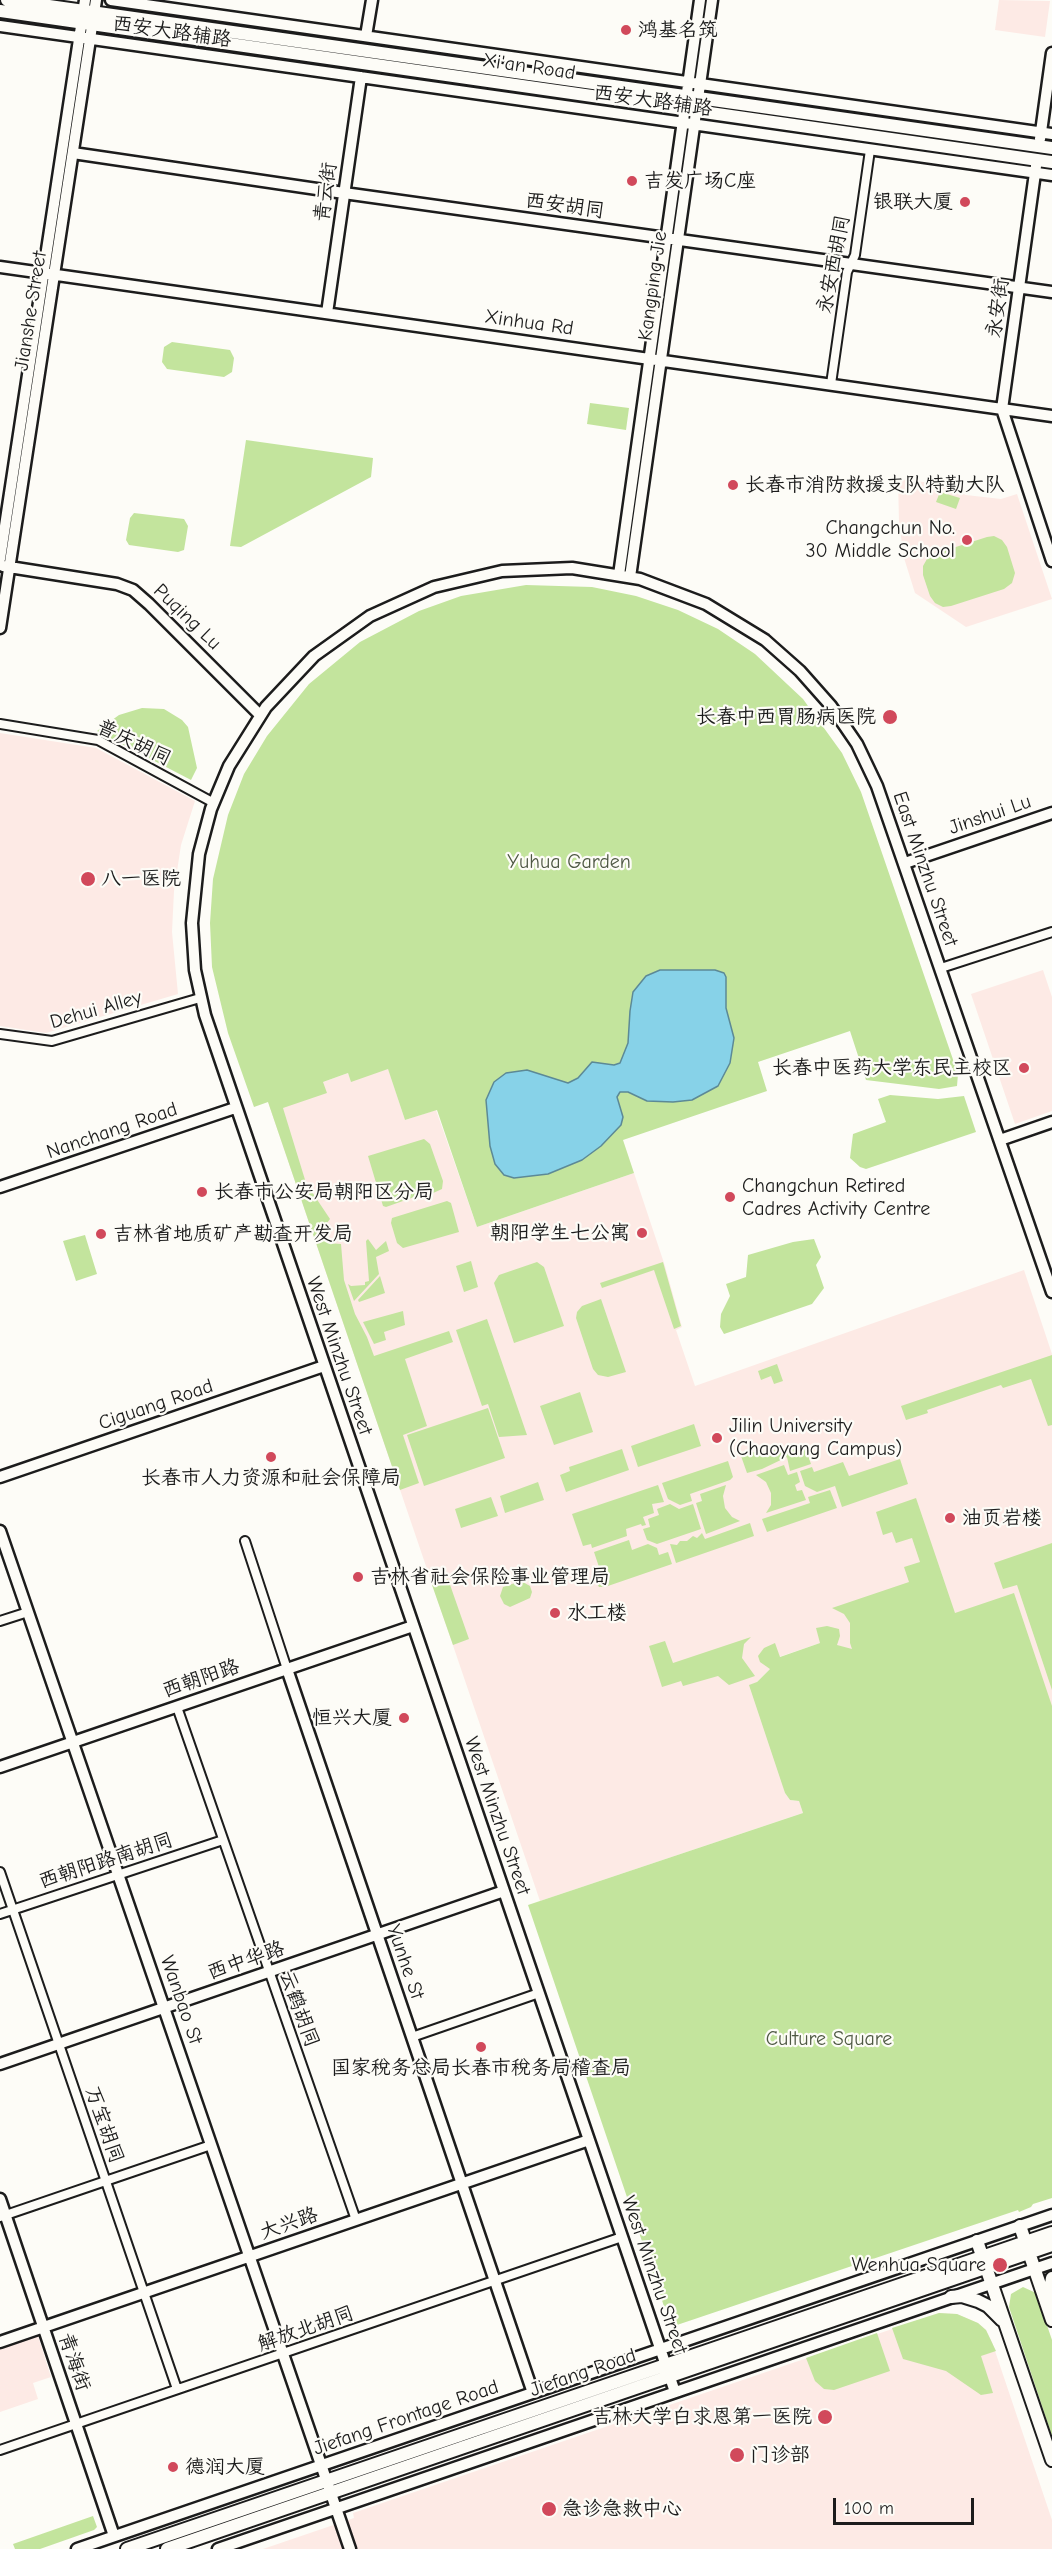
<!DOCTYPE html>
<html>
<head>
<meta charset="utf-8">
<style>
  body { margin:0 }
  #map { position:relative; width:1052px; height:2549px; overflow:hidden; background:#fdfcf7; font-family:"Comic Neue",sans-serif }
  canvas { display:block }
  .scale { position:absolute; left:833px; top:2498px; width:141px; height:27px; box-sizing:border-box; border:3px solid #1c1c1c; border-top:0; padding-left:8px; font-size:18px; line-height:21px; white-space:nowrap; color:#1c1c1c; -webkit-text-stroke:4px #fdfcf7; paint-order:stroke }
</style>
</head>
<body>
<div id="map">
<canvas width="1052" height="2549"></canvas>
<div class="scale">100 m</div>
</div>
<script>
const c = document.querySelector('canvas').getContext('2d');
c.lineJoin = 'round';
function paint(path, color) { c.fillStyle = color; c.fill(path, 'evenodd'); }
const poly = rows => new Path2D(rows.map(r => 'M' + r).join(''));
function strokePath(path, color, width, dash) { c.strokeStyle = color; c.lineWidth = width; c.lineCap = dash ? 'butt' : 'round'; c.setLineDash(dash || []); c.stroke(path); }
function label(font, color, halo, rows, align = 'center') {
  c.font = font + ' "Comic Neue","LXGW WenKai TC",sans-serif'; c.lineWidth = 4.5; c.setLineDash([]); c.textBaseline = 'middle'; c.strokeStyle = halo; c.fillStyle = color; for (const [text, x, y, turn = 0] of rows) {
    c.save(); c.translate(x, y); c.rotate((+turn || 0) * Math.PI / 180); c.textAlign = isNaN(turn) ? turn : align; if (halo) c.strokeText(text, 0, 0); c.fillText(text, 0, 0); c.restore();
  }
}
paint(poly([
  [999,0,1050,1,1045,37,995,30],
  [898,479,940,484,966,495,1001,499,1017,494,1052,599,966,627,915,593,904,558,899,522],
  [0,733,96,748,195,801,181,845,174,891,172,932,178,994,46,1033,0,1026],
  [1043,970,1052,997,1052,1111,1015,1124,971,994],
  [388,1068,405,1120,436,1110,477,1227,634,1173,665,1266,682,1327,676,1330,695,1386,1024,1270,1052,1354,1052,1729,853,1650,820,1643,779,1657,773,1666,757,1682,785,1793,790,1800,799,1801,803,1813,540,1901,268,1102,348,1073,351,1081],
  [939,2313,957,2314,978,2323,986,2330,992,2342,1052,2520,1052,2549,263,2549,354,2518,353,2513],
  [38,2336,51,2377,33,2383,38,2399,0,2412,0,2349]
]), '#fdeae5');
paint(poly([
  [172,342,230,350,234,358,232,372,224,377,167,369,162,362,164,347],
  [590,403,629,408,626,430,587,424],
  [246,440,373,458,371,477,241,547,230,546],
  [940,492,960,498,956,509,936,502],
  [134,513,184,519,188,526,184,550,178,552,129,545,126,540,130,518],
  [994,536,1002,540,1007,547,1015,573,1012,583,1004,589,951,606,943,607,935,603,930,596,923,575,923,566,927,559,934,554,987,537],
  [526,585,592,587,636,596,678,610,718,629,755,654,803,699,842,753,861,792,958,1074,957,1086,939,1089,866,1080,850,1031,758,1062,767,1091,623,1140,634,1173,477,1227,437,1110,405,1120,388,1069,351,1082,348,1073,323,1082,327,1093,283,1108,306,1183,330,1219,323,1228,328,1243,341,1244,344,1280,355,1314,367,1337,374,1356,449,1331,453,1342,405,1359,427,1426,403,1435,419,1483,400,1490,268,1102,254,1107,228,1033,212,967,210,923,213,879,228,815,244,774,267,736,309,684,360,642,419,611,461,596],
  [142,708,164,709,182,720,188,727,197,768,191,780,97,731,119,715],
  [890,1095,938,1099,964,1096,976,1132,866,1169,860,1167,850,1158,853,1134,886,1122,878,1099],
  [424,1139,430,1144,443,1181,442,1189,420,1199,417,1196,386,1207,383,1206,368,1156],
  [447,1201,451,1203,459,1232,403,1248,397,1243,391,1223,392,1218],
  [85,1235,97,1274,76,1281,63,1241],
  [368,1239,376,1250,386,1241,389,1251,376,1257,379,1274,354,1301,348,1284,351,1286,365,1285,365,1282,369,1281,366,1241],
  [814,1239,821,1257,816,1265,824,1288,812,1304,724,1334,720,1327,721,1314,730,1296,726,1284,746,1277,748,1255,793,1242],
  [471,1261,478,1287,464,1292,456,1266],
  [537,1262,544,1267,564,1326,514,1343,494,1283,499,1275],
  [663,1262,681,1326,674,1329,654,1270,602,1288,600,1283],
  [380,1276,385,1293,359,1302,358,1300],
  [601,1299,626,1372,608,1377,598,1375,593,1369,576,1318,577,1312,582,1306],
  [403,1311,405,1325,384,1332,386,1340,374,1344,363,1322],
  [487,1319,527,1435,499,1437,488,1404,482,1406,456,1330],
  [1052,1355,1052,1425,1048,1426,1031,1379,1003,1388,1001,1385,927,1410,928,1413,906,1420,901,1406],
  [777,1364,783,1381,774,1384,771,1376,761,1380,758,1371],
  [580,1392,593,1432,554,1445,540,1406],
  [488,1408,505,1458,424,1486,407,1435],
  [694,1424,701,1446,638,1467,631,1446],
  [804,1444,811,1464,790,1471,787,1457,762,1469,747,1473,741,1456,754,1452,789,1449],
  [622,1449,629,1470,566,1492,560,1475,570,1471,569,1467],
  [900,1459,908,1484,842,1507,835,1486,817,1492,805,1486,800,1471,812,1467,814,1472,843,1462,849,1476],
  [728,1461,733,1477,730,1480,690,1494,692,1501,680,1505,668,1499,662,1483],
  [784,1465,788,1475,797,1472,800,1482,795,1485,797,1491,802,1490,806,1500,766,1513,771,1505,771,1493,766,1482,756,1475],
  [538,1482,544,1500,505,1513,500,1496],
  [658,1485,664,1502,652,1504,654,1513,643,1517,646,1525,642,1526,641,1524,626,1529,627,1536,592,1548,591,1544,583,1546,572,1514],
  [726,1485,723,1496,725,1508,732,1517,740,1521,706,1534,696,1503,702,1501,700,1494],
  [830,1490,837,1508,767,1532,762,1519,810,1503,808,1497],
  [491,1497,498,1516,461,1528,455,1509],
  [916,1498,955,1613,1014,1593,1052,1706,1052,2198,1033,2204,1031,2207,1019,2212,1018,2210,674,2326,669,2321,528,1905,803,1813,799,1801,790,1800,785,1793,749,1685,757,1682,770,1669,760,1662,758,1656,764,1648,775,1643,780,1657,820,1643,816,1628,827,1626,839,1629,840,1636,837,1645,852,1649,850,1643,850,1623,844,1614,832,1608,909,1582,904,1567,920,1562,912,1538,896,1543,892,1532,883,1535,876,1512],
  [670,1504,679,1509,693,1504,701,1529,657,1544,647,1540,643,1529,650,1527,648,1519,659,1515,657,1509],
  [750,1523,754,1536,676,1563,670,1544,677,1545,680,1541,687,1541,693,1536,697,1538,702,1533,705,1539],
  [629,1540,632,1550,648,1544,657,1548,659,1555,668,1552,672,1564,605,1587,599,1587,595,1579,602,1576,594,1552],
  [1052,1543,1052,1690,1017,1585,1003,1589,994,1563],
  [448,1579,469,1639,453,1645,432,1585],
  [521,1581,530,1586,532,1592,530,1598,510,1607,504,1604,500,1596,503,1587],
  [751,1637,744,1644,742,1658,755,1676,729,1685,718,1676,683,1686,681,1681,662,1687,649,1646,665,1641,673,1663],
  [1023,2287,1036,2293,1052,2340,1052,2436,1009,2307,1011,2294],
  [939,2313,957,2314,978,2323,986,2330,996,2351,981,2356,993,2393,981,2395,946,2371,903,2359,892,2328],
  [877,2333,890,2371,834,2390,824,2389,815,2381,806,2358],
  [93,2516,97,2527,94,2530,40,2549,15,2549,13,2544]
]), '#c3e49d');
const water = poly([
  [660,970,715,970,724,973,726,977,726,1008,734,1038,730,1063,718,1086,692,1100,673,1102,647,1101,628,1092,620,1092,617,1097,623,1117,621,1125,601,1146,582,1160,548,1174,514,1178,504,1175,495,1164,490,1146,486,1100,494,1082,506,1073,527,1070,568,1083,578,1078,592,1062,614,1065,620,1063,628,1043,630,1011,633,992,646,976,660,970]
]);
paint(water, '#87d2e8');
strokePath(water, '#5c8996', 1.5);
const street = poly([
  [831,384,847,272,855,255,870,150],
  [0,724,98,740,214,803],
  [941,968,1052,932],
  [0,1034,52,1041,200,998],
  [245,1541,287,1669],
  [0,1621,28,1612],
  [177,1707,356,2220],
  [0,1872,177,2389],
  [0,1914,223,1840],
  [412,2037,539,1993],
  [0,2217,211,2145],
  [0,2450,622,2237]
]);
const secondary = poly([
  [111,0,1052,134],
  [0,26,1052,175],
  [366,36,372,0],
  [1040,139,1052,53],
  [73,153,344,193,1052,292],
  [1036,166,1002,409,1052,561],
  [0,267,1052,416],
  [327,313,361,77],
  [0,559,85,0],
  [3,566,117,584,133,590,149,604,260,715],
  [619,575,700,0],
  [630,577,712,0],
  [0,628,96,0],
  [905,863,1052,813],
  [1000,1140,1052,1122],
  [0,1187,235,1108],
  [0,1477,324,1366],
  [0,1531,350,2549],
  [287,1669,533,2393],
  [0,1767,413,1626],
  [0,2064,504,1891],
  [0,2199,114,2536],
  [0,2342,589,2140],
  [675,2392,205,1015,195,970,192,923,199,854,211,809,229,766,266,707,314,656,370,616,434,587,502,571,572,568,640,579,706,604,765,640,800,671,831,706,857,744,877,786,1052,1292],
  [77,2549,1052,2215],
  [218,2549,1052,2263]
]);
const primary = poly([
  [7,0,1052,148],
  [0,11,1052,162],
  [1020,2226,1052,2320],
  [977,2241,1052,2460],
  [951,2297,962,2296,978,2301,988,2306,1002,2320],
  [1048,2303,1052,2278],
  [127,2549,1052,2233],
  [167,2549,1052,2245]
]);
strokePath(street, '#1c1c1c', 12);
strokePath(secondary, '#1c1c1c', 15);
strokePath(primary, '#1c1c1c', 16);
strokePath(street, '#fdfcf7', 8);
strokePath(secondary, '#fdfcf7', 10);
strokePath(primary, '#fdfcf7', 12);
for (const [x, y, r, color] of [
  [626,30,6,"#d1495b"],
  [632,181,6,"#d1495b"],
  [965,202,6,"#d1495b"],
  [733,485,6,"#d1495b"],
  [967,540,6,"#d1495b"],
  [890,717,8,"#d1495b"],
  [88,879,8,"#d1495b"],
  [1024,1068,6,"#d1495b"],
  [202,1192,6,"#d1495b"],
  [730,1197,6,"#d1495b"],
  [642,1233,6,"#d1495b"],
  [101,1234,6,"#d1495b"],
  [717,1438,6,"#d1495b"],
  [271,1457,6,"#d1495b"],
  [950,1518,6,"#d1495b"],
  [358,1577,6,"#d1495b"],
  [555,1613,6,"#d1495b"],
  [404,1718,6,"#d1495b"],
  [481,2047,6,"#d1495b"],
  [1000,2265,8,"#d1495b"],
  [825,2417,8,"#d1495b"],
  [737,2455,8,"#d1495b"],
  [173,2467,6,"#d1495b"],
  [549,2509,8,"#d1495b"]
]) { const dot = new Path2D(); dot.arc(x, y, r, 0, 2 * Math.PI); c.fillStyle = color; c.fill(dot); strokePath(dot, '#fdfcf7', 2); }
label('20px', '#1c1c1c', '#fdfcf7', [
  ["鸿基名筑",638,30],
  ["吉发广场C座",644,181],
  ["银联大厦",953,202,"right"],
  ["长春市消防救援支队特勤大队",745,485],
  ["Changchun No.",955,528,"right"],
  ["30 Middle School",955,551,"right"],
  ["长春中西胃肠病医院",876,717,"right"],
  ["八一医院",101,879],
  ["长春中医药大学东民主校区",1012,1068,"right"],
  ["Changchun Retired",742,1186],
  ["Cadres Activity Centre",742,1209],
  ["长春市公安局朝阳区分局",214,1192],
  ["朝阳学生七公寓",630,1233,"right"],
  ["吉林省地质矿产勘查开发局",113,1234],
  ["Jilin University",729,1426],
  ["(Chaoyang Campus)",729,1449],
  ["长春市人力资源和社会保障局",271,1478,"center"],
  ["油页岩楼",962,1518],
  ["吉林省社会保险事业管理局",370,1577],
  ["水工楼",567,1613],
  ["恒兴大厦",392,1718,"right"],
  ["国家税务总局长春市税务局稽查局",481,2068,"center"],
  ["Wenhua Square",986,2265,"right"],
  ["吉林大学白求恩第一医院",812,2417,"right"],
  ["门诊部",750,2455],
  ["德润大厦",185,2467],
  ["急诊急救中心",562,2509]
], 'left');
label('20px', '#1c1c1c', '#fdfcf7', [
  ["西安大路辅路",172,32,8],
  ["Xi'an Road",529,67,8],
  ["西安大路辅路",653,101,8],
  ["青云街",326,192,-82],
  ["西安胡同",565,206,8],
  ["永安西胡同",834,264,-79],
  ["Kangping Jie",653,286,-82],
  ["永安街",998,308,-82],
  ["Jianshe Street",31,311,-81],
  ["Xinhua Rd",529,323,8],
  ["Puqing Lu",187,617,44],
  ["普庆胡同",134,743,26],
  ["Jinshui Lu",990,815,-19],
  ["East Minzhu Street",925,869,71],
  ["Dehui Alley",96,1010,-16],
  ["Nanchang Road",112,1131,-19],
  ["West Minzhu Street",339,1356,71],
  ["Ciguang Road",156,1405,-19],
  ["西朝阳路",201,1679,-19],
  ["West Minzhu Street",497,1816,71],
  ["西朝阳路南胡同",106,1861,-18],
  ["西中华路",246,1961,-19],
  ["Yunhe St",405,1962,71],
  ["Wanbao St",181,2000,71],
  ["云鹤胡同",299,2009,70],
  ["万宝胡同",104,2125,71],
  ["大兴路",289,2224,-19],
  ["West Minzhu Street",654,2275,71],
  ["解放北胡同",306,2329,-19],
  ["青海街",74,2362,71],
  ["Jiefang Road",583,2373,-19],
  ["Jiefang Frontage Road",406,2418,-19]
]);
label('20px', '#4e5843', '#fdfcf7', [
  ["Yuhua Garden",569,862],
  ["Culture Square",829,2039]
]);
</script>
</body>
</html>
